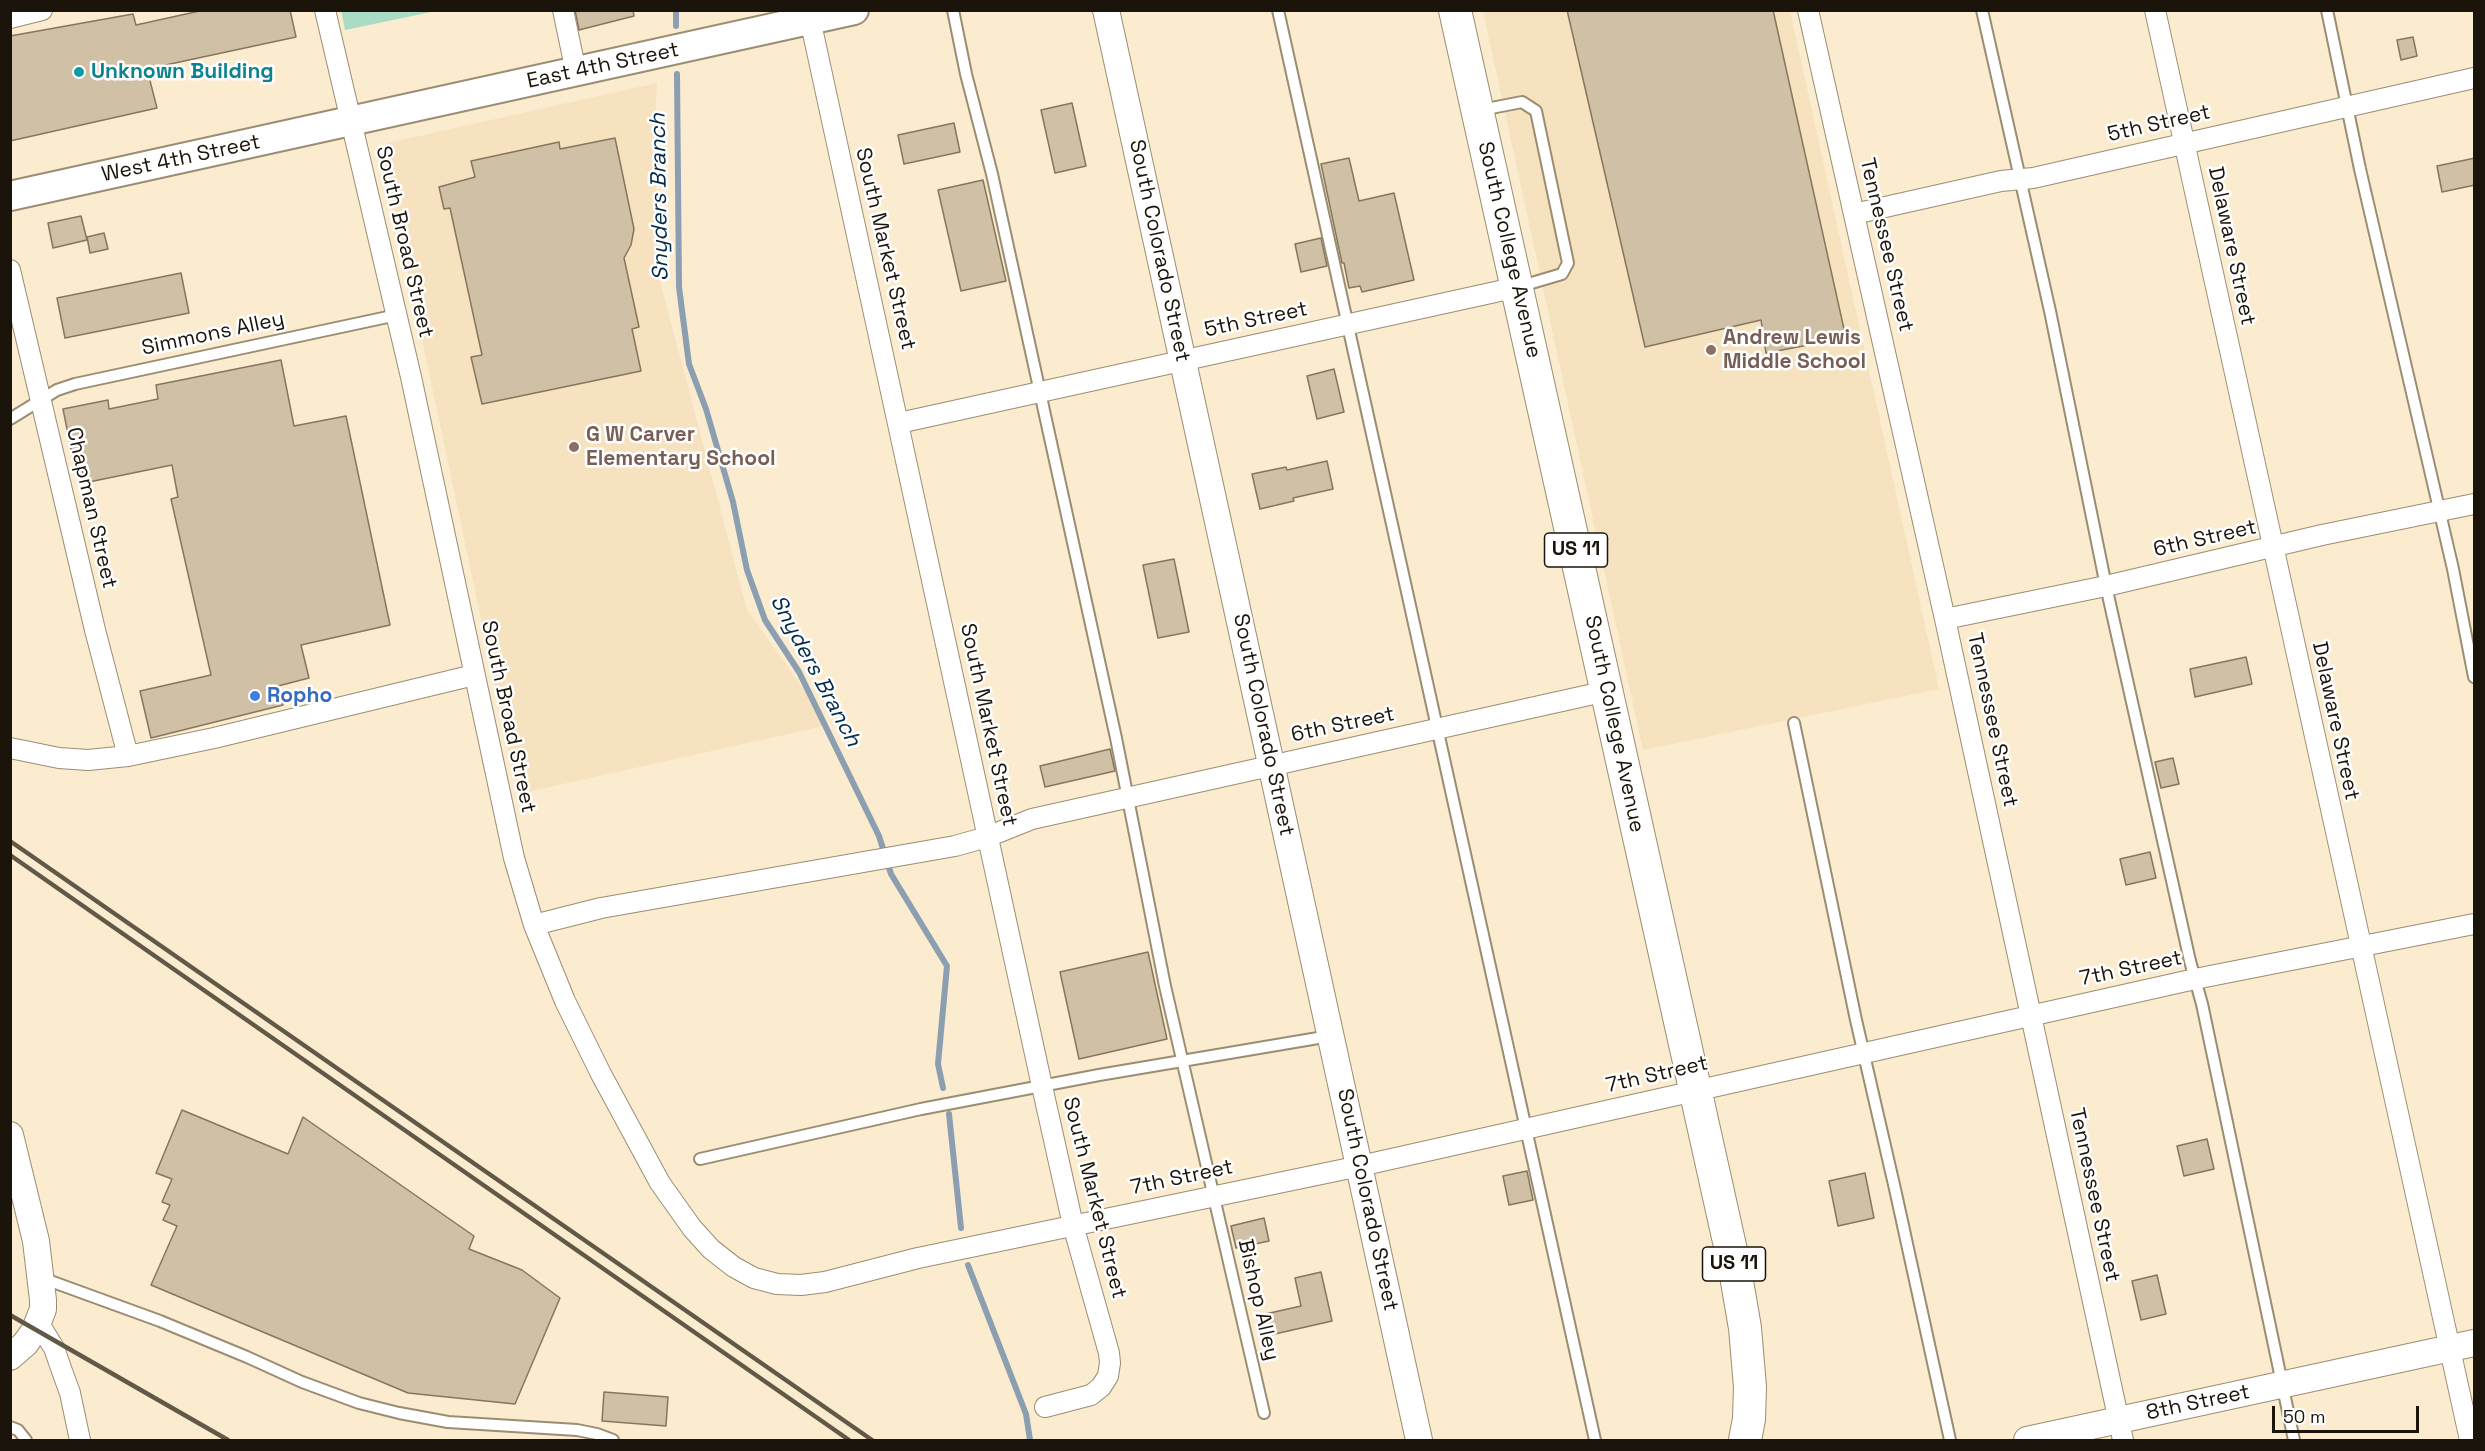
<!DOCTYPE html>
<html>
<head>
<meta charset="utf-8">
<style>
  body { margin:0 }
  #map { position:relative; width:2485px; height:1451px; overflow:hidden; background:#fbebcf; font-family:"Space Grotesk",sans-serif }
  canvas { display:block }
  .frame { position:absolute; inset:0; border:12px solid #1a140a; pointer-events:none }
  .scale { position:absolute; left:2272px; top:1406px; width:147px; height:27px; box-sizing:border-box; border:3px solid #1a140a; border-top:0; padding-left:8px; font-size:18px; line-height:21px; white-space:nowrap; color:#1a140a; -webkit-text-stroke:4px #fff; paint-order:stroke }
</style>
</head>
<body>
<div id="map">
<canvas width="2485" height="1451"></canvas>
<div class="frame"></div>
<div class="scale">50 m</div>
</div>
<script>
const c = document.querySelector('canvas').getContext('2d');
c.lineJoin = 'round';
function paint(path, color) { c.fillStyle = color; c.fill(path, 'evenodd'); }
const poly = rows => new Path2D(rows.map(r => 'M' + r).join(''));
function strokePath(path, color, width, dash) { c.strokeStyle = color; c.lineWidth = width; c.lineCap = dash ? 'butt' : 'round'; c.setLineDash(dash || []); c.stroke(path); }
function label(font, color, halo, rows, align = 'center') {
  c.font = font + ' "Space Grotesk",sans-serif'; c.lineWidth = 5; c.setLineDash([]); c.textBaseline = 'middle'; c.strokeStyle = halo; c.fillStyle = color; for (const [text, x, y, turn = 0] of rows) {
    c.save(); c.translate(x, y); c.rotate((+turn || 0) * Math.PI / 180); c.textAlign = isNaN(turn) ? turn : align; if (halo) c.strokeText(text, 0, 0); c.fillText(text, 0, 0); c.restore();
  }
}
paint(poly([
  [1483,11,1790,11,1939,689,1643,750],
  [657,83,654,140,661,285,747,610,829,725,518,794,384,159,388,143]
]), '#f6e2bf');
paint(poly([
  [341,10,436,10,436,11,345,30]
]), '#a8dcc4');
strokePath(poly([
  [676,10,676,26],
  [677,74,679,287,689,364,706,409,733,502,747,570,765,620,799,672,879,836,891,874,947,966,938,1064,943,1088],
  [949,1114,961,1228],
  [968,1265,1026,1414,1030,1440]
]), '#8b9fb1', 6);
const building = poly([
  [204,10,290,10,296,37,147,69,157,108,10,141,10,36,133,14,136,25,204,10],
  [575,10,633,10,634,16,579,30,575,10],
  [1567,10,1773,10,1846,338,1766,353,1761,320,1645,347,1567,10],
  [2413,37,2417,56,2401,60,2397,40,2413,37],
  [1072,103,1086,166,1055,173,1041,110,1072,103],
  [954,123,960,152,904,164,898,135,954,123],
  [615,138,634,229,631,245,624,258,639,327,632,329,641,371,482,404,471,357,482,355,450,208,444,209,439,187,475,177,471,161,559,142,560,149,615,138],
  [1349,158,1359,201,1394,193,1414,280,1362,292,1360,286,1349,288,1344,263,1342,263,1321,164,1349,158],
  [2475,158,2475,185,2442,192,2437,166,2475,158],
  [983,180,1006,281,961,291,938,190,983,180],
  [81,216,87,240,53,248,48,223,81,216],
  [104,233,108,249,90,253,87,237,104,233],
  [1321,238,1327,266,1301,272,1295,244,1321,238],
  [181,273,189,313,65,338,57,298,181,273],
  [281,360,294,426,346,416,390,625,301,645,309,678,278,686,283,705,151,738,140,691,211,675,171,499,178,497,172,465,84,483,82,468,75,469,63,409,108,400,109,409,158,399,156,385,281,360],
  [1334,369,1344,412,1317,419,1307,376,1334,369],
  [1327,461,1333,489,1293,498,1294,501,1260,509,1252,474,1286,467,1287,470,1327,461],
  [1174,559,1189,632,1158,638,1143,565,1174,559],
  [2246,657,2252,684,2195,697,2190,669,2246,657],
  [1110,749,1115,771,1045,787,1040,766,1110,749],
  [2173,758,2179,784,2161,788,2155,762,2173,758],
  [2150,852,2156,878,2126,885,2120,859,2150,852],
  [1148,952,1167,1039,1079,1059,1060,972,1148,952],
  [182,1110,288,1154,303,1117,474,1236,469,1249,522,1270,560,1298,515,1404,408,1393,151,1285,177,1226,163,1220,170,1205,162,1202,172,1179,156,1173,182,1110],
  [2207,1139,2214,1169,2184,1176,2177,1146,2207,1139],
  [1527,1171,1533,1200,1509,1205,1503,1176,1527,1171],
  [1865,1173,1874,1218,1838,1226,1829,1181,1865,1173],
  [1264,1218,1269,1241,1236,1248,1231,1226,1264,1218],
  [1321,1272,1332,1321,1266,1336,1261,1315,1301,1306,1295,1278,1321,1272],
  [2157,1275,2166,1314,2141,1320,2132,1281,2157,1275],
  [604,1392,668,1397,666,1426,602,1421,604,1392]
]);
paint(building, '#d0c1a6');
strokePath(building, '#85765d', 1.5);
const service = poly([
  [953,10,966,74,992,174,1116,738,1165,986,1264,1413],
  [1278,10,1595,1440],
  [1982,10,2050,311,2106,586,2190,961,2202,1004,2294,1440],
  [2327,10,2360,169,2453,569,2474,677],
  [1481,110,1522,102,1536,111,1568,263,1562,274,1518,287],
  [10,419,57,390,75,384,397,315],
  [1794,723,1856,1020,1895,1189,1950,1440],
  [700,1159,921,1109,1099,1075,1330,1036],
  [42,1278,160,1321,247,1357,302,1382,359,1403,399,1413,448,1422,577,1430,597,1434,613,1440],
  [10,1427,18,1430,26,1440]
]);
const minor = poly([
  [325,10,411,377,514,858,534,925,565,1001,601,1074,660,1183,692,1228,711,1249,734,1267,754,1278,777,1284,801,1285,825,1282,918,1258,1360,1166,2195,979,2474,924],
  [563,10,576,72],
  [808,10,1042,1086,1073,1225,1109,1353,1110,1363,1108,1376,1101,1387,1091,1395,1045,1407],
  [1808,10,1945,619,2123,1440],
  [2155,10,2470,1440],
  [10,18,42,10],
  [1854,214,2001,181,2033,178,2474,78],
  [10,270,95,630,128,756],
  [899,423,1518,287],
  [1945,619,2106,586,2322,535,2474,504],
  [10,748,59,758,88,760,128,756,214,738,474,675],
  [534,925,601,908,955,846,987,837,1032,819,1607,691],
  [38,1322,54,1348,62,1371,70,1393,80,1440]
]);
const tertiary = poly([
  [1106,10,1419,1440],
  [10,1135,36,1241,43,1300,43,1309,35,1330,25,1344,10,1357],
  [2027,1440,2474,1343]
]);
const secondary = poly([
  [10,196,854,10]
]);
const primary = poly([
  [1455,10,1734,1264,1745,1328,1750,1387,1749,1419,1745,1440]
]);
strokePath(service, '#9b8d73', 14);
strokePath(minor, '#9b8d73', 22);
strokePath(tertiary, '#9b8d73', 28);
strokePath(secondary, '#9b8d73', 32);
strokePath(primary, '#9b8d73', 34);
strokePath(service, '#fff', 10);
strokePath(minor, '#fff', 20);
strokePath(tertiary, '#fff', 26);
strokePath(secondary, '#fff', 28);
strokePath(primary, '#fff', 32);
strokePath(poly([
  [10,841,872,1440],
  [10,855,849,1440],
  [10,1315,228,1440]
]), '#615848', 4.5);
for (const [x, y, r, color] of [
  [79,72,6,"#0f9aa8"],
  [1711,350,6,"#8d6e63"],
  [574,447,6,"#8d6e63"],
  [255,696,6,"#3f7fe0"]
]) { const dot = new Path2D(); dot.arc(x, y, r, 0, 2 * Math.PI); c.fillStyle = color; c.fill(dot); strokePath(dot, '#fff', 2); }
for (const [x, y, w] of [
  [1576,550,63],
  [1734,1264,63]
]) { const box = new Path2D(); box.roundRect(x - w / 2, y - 17, w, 34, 4.5); c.fillStyle = '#fff'; c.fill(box); strokePath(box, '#1a140a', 1.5); }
label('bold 20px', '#1a140a', null, [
  ["US 11",1576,550],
  ["US 11",1734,1264]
]);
label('21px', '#1a140a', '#fff', [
  ["East 4th Street",603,66,-12],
  ["5th Street",2159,124,-13],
  ["West 4th Street",181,159,-12],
  ["South Broad Street",404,242,77],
  ["Tennessee Street",1886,245,77],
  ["Delaware Street",2231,246,78],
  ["South Market Street",885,249,77],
  ["South College Avenue",1509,250,77],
  ["South Colorado Street",1159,251,78],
  ["5th Street",1256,320,-12],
  ["Simmons Alley",213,334,-12],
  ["Chapman Street",91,508,77],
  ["6th Street",2205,539,-13],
  ["South Broad Street",508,717,78],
  ["Tennessee Street",1992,720,78],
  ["Delaware Street",2335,721,78],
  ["South College Avenue",1614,724,78],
  ["South Market Street",988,725,78],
  ["South Colorado Street",1263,725,78],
  ["6th Street",1343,725,-12],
  ["7th Street",2131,969,-12],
  ["7th Street",1657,1075,-13],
  ["7th Street",1182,1178,-12],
  ["Tennessee Street",2094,1195,78],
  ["South Market Street",1094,1198,76],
  ["South Colorado Street",1367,1200,78],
  ["Bishop Alley",1258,1300,77],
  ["8th Street",2198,1403,-12]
]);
label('bold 21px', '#0d838f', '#fff', [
  ["Unknown Building",91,72]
], 'left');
label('bold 21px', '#785e54', '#fff', [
  ["Andrew Lewis",1723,338],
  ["Middle School",1723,362],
  ["G W Carver",586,435],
  ["Elementary School",586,459]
], 'left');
label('bold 21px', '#366cbe', '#fff', [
  ["Ropho",267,696]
], 'left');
label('italic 22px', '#002b4d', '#fff', [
  ["Snyders Branch",660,197,-91],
  ["Snyders Branch",815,671,62]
]);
</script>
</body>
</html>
